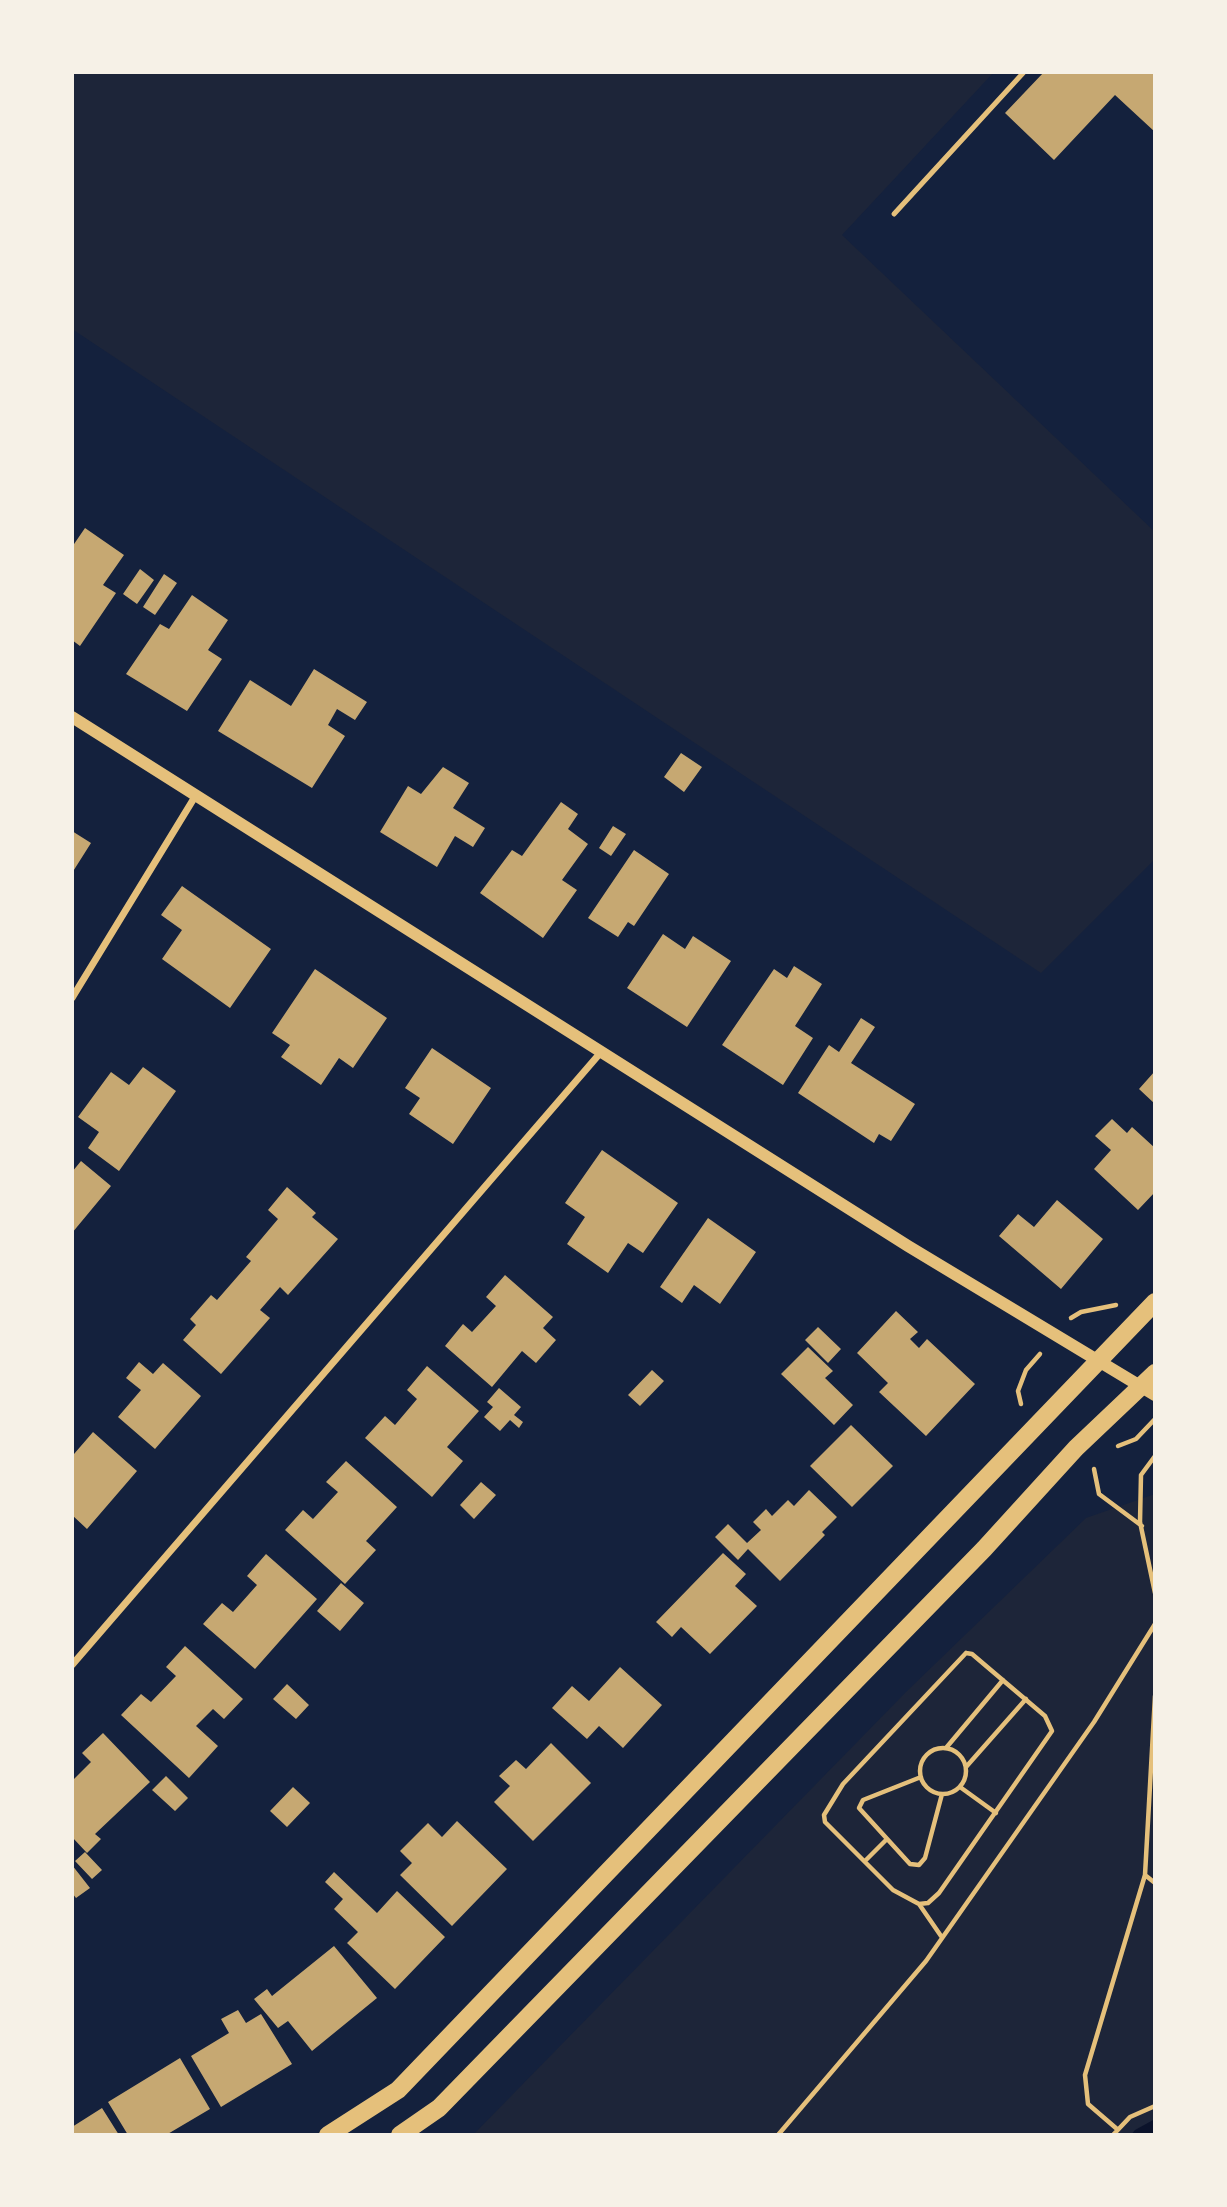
<!DOCTYPE html>
<html>
<head>
<meta charset="utf-8">
<style>
  body { margin:0 }
  #map { position:relative; width:1227px; height:2207px; overflow:hidden; background:#14213d; font-family:Quicksand,sans-serif }
  canvas { display:block }
  .frame { position:absolute; inset:0; border:74px solid #f6f1e7; pointer-events:none }
</style>
</head>
<body>
<div id="map">
<canvas width="1227" height="2207"></canvas>
<div class="frame"></div>
</div>
<script>
const c = document.querySelector('canvas').getContext('2d');
c.lineJoin = 'round';
function paint(path, color) { c.fillStyle = color; c.fill(path, 'evenodd'); }
const poly = rows => new Path2D(rows.map(r => 'M' + r).join(''));
function strokePath(path, color, width, dash) { c.strokeStyle = color; c.lineWidth = width; c.lineCap = dash ? 'butt' : 'round'; c.setLineDash(dash || []); c.stroke(path); }
paint(poly([
  [72,72,994,72,842,235,1155,532,1155,859,1041,973,72,329],
  [1155,1494,1155,2135,473,2135,906,1692,1086,1518]
]), '#1d2539');
paint(poly([
  [1155,2119,1155,2135,1131,2135,1135,2130]
]), '#0b132b');
paint(poly([
  [1044,72,1155,72,1155,132,1115,95,1054,160,1005,113],
  [85,528,124,555,103,585,116,593,80,646,72,640,72,547],
  [140,569,154,580,137,604,123,594],
  [164,574,177,583,155,615,143,607],
  [192,595,228,620,208,650,222,659,187,711,126,674,160,624,169,629],
  [314,669,367,702,355,720,337,709,328,725,345,736,312,788,218,731,250,680,291,706],
  [681,753,702,767,684,792,664,777],
  [443,767,469,783,453,808,485,828,473,847,455,836,437,867,380,832,408,786,421,794],
  [561,802,578,814,568,829,588,844,562,880,577,890,543,938,480,893,512,850,522,856],
  [613,826,626,834,611,856,599,848],
  [72,831,91,843,72,873],
  [634,850,669,874,634,926,628,922,618,937,588,918],
  [182,886,271,949,230,1008,162,959,182,930,161,915],
  [663,934,685,949,693,936,731,961,687,1027,627,988],
  [794,966,822,984,795,1026,813,1038,783,1085,722,1045,774,969,787,978],
  [315,969,387,1018,353,1068,339,1058,321,1085,281,1057,290,1045,272,1033],
  [861,1018,875,1027,851,1063,915,1104,891,1141,879,1134,874,1143,798,1093,829,1045,839,1052],
  [432,1048,491,1088,453,1144,409,1114,420,1098,405,1088],
  [143,1067,176,1091,119,1171,88,1148,99,1132,78,1117,111,1072,129,1085],
  [1155,1071,1155,1104,1139,1089],
  [1112,1119,1127,1133,1132,1127,1155,1148,1155,1192,1138,1210,1094,1169,1111,1150,1095,1136],
  [602,1150,678,1203,643,1253,628,1243,608,1273,567,1244,585,1217,565,1203],
  [81,1161,111,1186,72,1233,72,1172],
  [287,1187,316,1213,312,1217,338,1239,288,1295,280,1287,260,1310,270,1318,221,1374,183,1340,196,1325,190,1319,211,1295,217,1300,251,1261,246,1257,278,1219,268,1210],
  [1057,1200,1103,1239,1061,1289,999,1236,1018,1214,1034,1227],
  [708,1218,756,1252,720,1304,694,1285,682,1303,660,1287],
  [505,1275,553,1317,543,1328,556,1340,536,1363,522,1351,492,1387,445,1346,463,1324,472,1332,496,1306,486,1297],
  [896,1311,918,1332,910,1339,919,1348,927,1339,975,1384,926,1436,879,1392,888,1383,857,1353],
  [818,1327,841,1349,828,1363,805,1340],
  [808,1347,833,1371,825,1378,853,1405,834,1425,781,1374],
  [139,1362,153,1374,163,1363,201,1396,155,1449,118,1417,141,1390,126,1378],
  [427,1366,479,1411,447,1447,463,1461,432,1497,365,1438,385,1416,395,1425,417,1399,407,1390],
  [652,1370,664,1381,640,1406,628,1395],
  [499,1388,521,1407,514,1415,523,1422,519,1428,510,1420,500,1431,484,1417,493,1407,487,1402],
  [851,1425,893,1466,852,1507,810,1466],
  [93,1432,137,1471,87,1529,72,1515,72,1452,74,1454],
  [346,1461,397,1507,366,1541,376,1550,345,1584,285,1530,303,1510,313,1519,338,1492,326,1482],
  [481,1482,496,1495,474,1519,460,1505],
  [809,1490,837,1517,822,1532,825,1535,780,1581,748,1549,738,1560,715,1537,728,1524,747,1543,761,1530,753,1522,766,1509,772,1516,788,1500,794,1506],
  [723,1553,746,1574,735,1586,757,1606,710,1654,681,1627,672,1637,656,1622],
  [266,1554,317,1599,255,1669,203,1624,222,1603,233,1612,257,1585,247,1576],
  [341,1583,364,1603,340,1631,317,1611],
  [185,1646,243,1699,224,1719,213,1709,196,1726,218,1746,189,1778,121,1715,141,1694,151,1702,176,1676,166,1667],
  [620,1667,662,1705,623,1748,599,1726,587,1739,552,1708,572,1686,589,1701],
  [287,1684,309,1705,296,1719,273,1699],
  [103,1733,150,1782,95,1834,101,1839,87,1853,72,1837,72,1781,91,1762,82,1753],
  [551,1743,591,1783,533,1841,494,1802,510,1786,499,1776,516,1760,526,1769],
  [166,1776,188,1798,175,1811,152,1790],
  [293,1787,310,1803,287,1827,270,1811],
  [457,1821,507,1869,452,1926,400,1875,412,1863,400,1851,428,1823,442,1837],
  [85,1852,102,1870,92,1879,75,1861],
  [72,1865,90,1888,76,1898,72,1893],
  [334,1872,377,1913,397,1891,445,1937,395,1989,347,1943,358,1932,334,1909,343,1899,325,1882],
  [334,1946,377,1998,312,2051,288,2021,278,2028,254,1999,267,1989,272,1996],
  [238,2010,246,2023,261,2014,292,2064,221,2107,191,2056,229,2033,221,2019],
  [180,2058,210,2109,166,2135,128,2135,108,2102],
  [102,2108,119,2135,72,2135,72,2127]
]), '#c6a872');
strokePath(poly([
  [1071,1318,1081,1312,1116,1305],
  [1021,1404,1018,1391,1026,1370,1040,1354],
  [1118,1446,1136,1439,1155,1419],
  [1155,1456,1141,1475,1140,1522,1155,1593],
  [1094,1469,1099,1494,1142,1526],
  [966,1653,972,1654,1045,1716,1052,1731,939,1893,928,1903,919,1904,893,1890,825,1822,824,1815,843,1784,966,1653],
  '920 1771a23 23 0 1 1 46 0a23 23 0 1 1-46 0Z',
  [946,1748,1003,1680],
  [966,1767,1026,1699],
  [921,1777,863,1800,859,1808,910,1864,919,1865,925,1858,942,1794],
  [960,1787,996,1813],
  [865,1861,886,1840],
  [1145,1875,1155,1883],
  [919,1904,941,1936],
  [1117,2129,1088,2104,1085,2075,1145,1875,1155,1696],
  [778,2135,926,1961,1094,1722,1155,1624],
  [1113,2135,1130,2117,1155,2106]
]), '#e5c07b', 4.5);
strokePath(poly([
  [894,214,1024,72]
]), '#e5c07b', 5);
strokePath(poly([
  [72,998,196,795],
  [72,1665,602,1051]
]), '#e5c07b', 7);
strokePath(poly([
  [72,717,908,1246,1155,1395]
]), '#e5c07b', 12);
strokePath(poly([
  [328,2135,398,2090,1155,1302],
  [400,2135,439,2108,984,1549,1076,1448,1155,1373]
]), '#e5c07b', 18);
</script>
</body>
</html>
